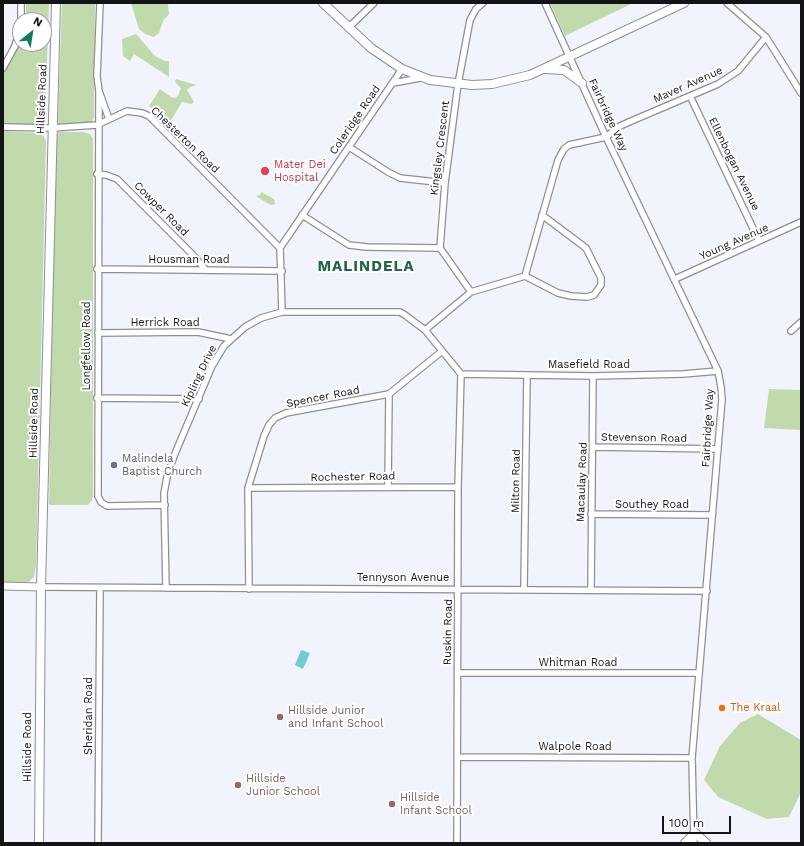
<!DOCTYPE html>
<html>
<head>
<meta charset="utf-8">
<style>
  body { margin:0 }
  #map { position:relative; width:804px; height:846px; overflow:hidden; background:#f2f4fd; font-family:"Work Sans",sans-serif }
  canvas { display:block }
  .frame { position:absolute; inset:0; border:4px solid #131418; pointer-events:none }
  .north { position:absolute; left:12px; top:12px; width:40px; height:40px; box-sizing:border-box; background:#fff; border:1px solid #a1a1a3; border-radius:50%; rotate:30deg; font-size:11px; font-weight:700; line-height:16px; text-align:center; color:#131418 }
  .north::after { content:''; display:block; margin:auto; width:14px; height:18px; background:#0f7c57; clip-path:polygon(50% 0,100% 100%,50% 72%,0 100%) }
  .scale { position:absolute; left:662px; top:816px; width:69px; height:18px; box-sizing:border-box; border:2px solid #131418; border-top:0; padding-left:5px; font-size:12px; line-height:14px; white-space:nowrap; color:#131418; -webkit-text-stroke:3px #fff; paint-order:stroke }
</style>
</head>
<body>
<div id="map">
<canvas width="804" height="846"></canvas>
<div class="frame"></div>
<div class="north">N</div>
<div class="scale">100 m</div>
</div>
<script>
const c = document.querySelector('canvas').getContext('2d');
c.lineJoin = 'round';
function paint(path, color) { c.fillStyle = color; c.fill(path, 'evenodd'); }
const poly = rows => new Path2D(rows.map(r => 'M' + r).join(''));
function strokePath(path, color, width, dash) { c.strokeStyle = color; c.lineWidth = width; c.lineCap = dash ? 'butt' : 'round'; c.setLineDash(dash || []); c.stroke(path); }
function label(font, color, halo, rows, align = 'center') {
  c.font = font + ' "Work Sans",sans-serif'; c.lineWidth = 4; c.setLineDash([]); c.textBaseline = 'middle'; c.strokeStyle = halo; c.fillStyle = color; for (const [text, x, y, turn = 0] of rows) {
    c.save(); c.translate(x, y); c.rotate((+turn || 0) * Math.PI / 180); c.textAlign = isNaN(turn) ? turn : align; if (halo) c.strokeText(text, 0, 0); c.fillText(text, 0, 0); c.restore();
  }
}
paint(poly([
  [26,3,49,3,45,122,43,125,3,124,3,75,20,44,44,44,44,20,26,20],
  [62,3,95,3,94,118,91,123,58,124],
  [131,3,167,3,168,5,169,14,163,21,159,33,154,37,145,34,139,29],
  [550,3,633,3,565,36],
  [136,34,155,56,165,61,169,61,169,77,134,54,130,61,123,56,122,39],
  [176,79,197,85,190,87,187,90,194,102,192,104,182,102,170,122,167,123,149,106,160,89,171,97,175,98,178,96,181,88,175,82],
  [3,131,38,133,44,136,46,142,36,565,34,577,28,582,3,582],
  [59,132,83,132,90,134,93,139,93,495,92,500,88,505,49,505,55,138],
  [261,192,274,199,275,204,271,205,257,197,256,196,260,195],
  [769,389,801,390,801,430,764,428],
  [758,714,801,740,801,792,789,817,767,819,718,797,704,780,720,746,740,723]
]), '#c0daab');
paint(poly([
  [301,650,310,653,303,669,295,665]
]), '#71ccd0');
const minor = poly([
  [21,3,21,20],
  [100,3,97,76,99,91,109,119],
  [545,3,606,137,718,371,721,387,722,399,692,758,694,843],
  [727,3,766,37,801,93],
  [348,28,374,3],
  [3,68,15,46,20,29],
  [393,83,420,78],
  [99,91,98,496,101,502,107,506,165,505],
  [690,96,759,241],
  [3,127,52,128,97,125,127,111,142,113,149,116,280,248],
  [349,147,388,172,400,178,445,183],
  [97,174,106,175,117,179,192,254,205,269],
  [302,215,349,245,367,247,440,248],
  [97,269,282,271],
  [525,276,558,293,571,296,587,297,594,295,601,285,601,278,586,248,542,215],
  [675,279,801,222],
  [471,292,440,248,445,183,458,84,470,20,476,9,483,3],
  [282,312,280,248,402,69],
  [425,330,471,292,525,276,558,160,564,149,569,145,606,137,620,126,629,122,718,84,738,71,766,37],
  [791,331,801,322],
  [98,333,198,332,231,339],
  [461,374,593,376,683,374,718,371],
  [97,398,199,399],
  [594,447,718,449],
  [388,486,389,394],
  [248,488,458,487],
  [591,514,712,515],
  [41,587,707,591],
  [166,588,164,493,167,477,174,456,212,366,224,346,245,327,261,318,282,312,400,312,405,315,425,330,461,374],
  [524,588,527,375],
  [249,589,248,488,264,436,269,425,275,418,286,413,389,394,441,352],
  [591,589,593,376],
  [458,673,699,673],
  [458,757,692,758],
  [98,843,100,588],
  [457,843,458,487,461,374]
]);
const tertiary = poly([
  [3,586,41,587]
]);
const secondary = poly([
  [323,3,371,48,402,69,430,80,472,85,492,84,530,75,684,3],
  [545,69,564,70,582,83],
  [39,843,41,587,56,3],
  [685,843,695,833,706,843]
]);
strokePath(minor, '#8c8f99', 8);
strokePath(tertiary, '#8c8f99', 9);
strokePath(secondary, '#8c8f99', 10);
strokePath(minor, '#fff', 5.5);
strokePath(tertiary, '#fff', 7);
strokePath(secondary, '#fff', 8);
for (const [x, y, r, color] of [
  [265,171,5,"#e0444e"],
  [114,465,4,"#6b7280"],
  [722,708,4,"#e8710a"],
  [280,717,4,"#8d6e63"],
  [238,785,4,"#8d6e63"],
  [392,804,4,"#8d6e63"]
]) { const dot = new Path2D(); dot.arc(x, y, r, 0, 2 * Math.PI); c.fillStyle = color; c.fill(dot); strokePath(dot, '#fff', 1.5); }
label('11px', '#131418', '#fff', [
  ["Maver Avenue",688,85,-24],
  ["Hillside Road",42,99,-88],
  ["Fairbridge Way",608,115,65],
  ["Coleridge Road",355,120,-56],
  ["Chesterton Road",185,140,44],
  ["Kingsley Crescent",440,148,-83],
  ["Ellenbogan Avenue",734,164,64],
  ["Cowper Road",161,209,45],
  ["Young Avenue",734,242,-24],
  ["Housman Road",189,260],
  ["Herrick Road",165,323],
  ["Longfellow Road",87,346,-90],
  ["Masefield Road",589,365],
  ["Kipling Drive",199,376,-64],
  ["Spencer Road",323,397,-11],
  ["Hillside Road",34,423,-89],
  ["Fairbridge Way",708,428,-87],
  ["Stevenson Road",644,438,1],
  ["Rochester Road",353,477,-1],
  ["Milton Road",516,481,-89],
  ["Macaulay Road",582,482,-88],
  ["Southey Road",652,505],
  ["Tennyson Avenue",403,578],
  ["Ruskin Road",448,632,-89],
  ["Whitman Road",578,663],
  ["Sheridan Road",89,716,-90],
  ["Hillside Road",28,747,-90],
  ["Walpole Road",575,747]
]);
label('11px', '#be3a42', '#fff', [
  ["Mater Dei",274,165],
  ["Hospital",274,178]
], 'left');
label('11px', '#5b616d', '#fff', [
  ["Malindela",122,459],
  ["Baptist Church",122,472]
], 'left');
label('11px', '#c56008', '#fff', [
  ["The Kraal",730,708]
], 'left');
label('11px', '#785e54', '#fff', [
  ["Hillside Junior",288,711],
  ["and Infant School",288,724],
  ["Hillside",246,779],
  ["Junior School",246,792],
  ["Hillside",400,798],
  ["Infant School",400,811]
], 'left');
c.letterSpacing = '1px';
label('bold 15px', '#23644a', '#fff', [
  ["MALINDELA",366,267]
]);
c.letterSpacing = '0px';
</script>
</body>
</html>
